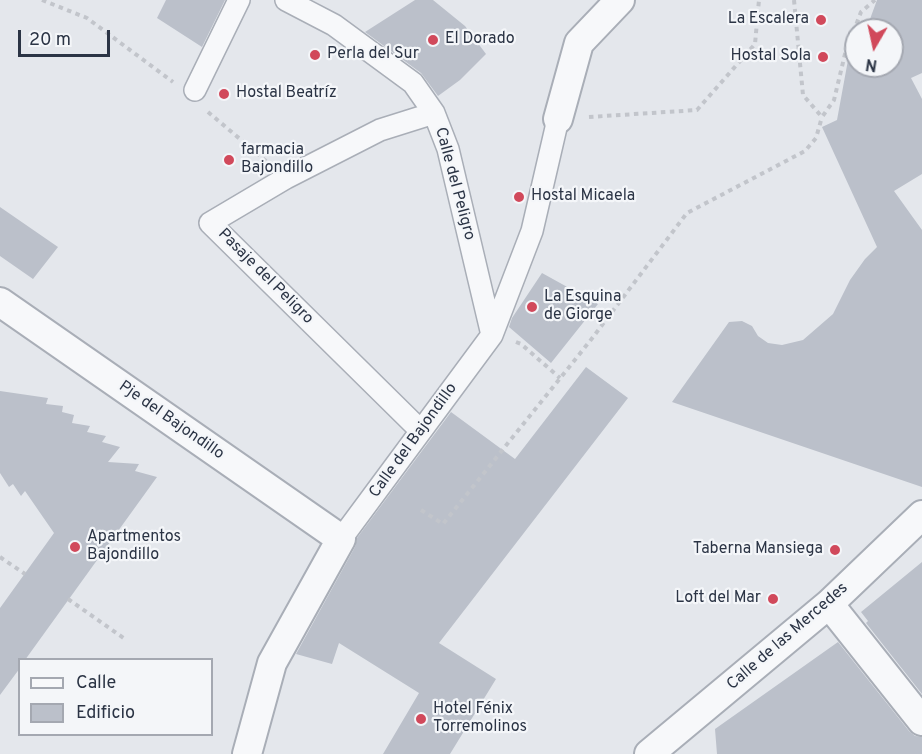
<!DOCTYPE html>
<html>
<head>
<meta charset="utf-8">
<style>
  body { margin:0 }
  #map { position:relative; width:922px; height:754px; overflow:hidden; background:#e4e7ec; font-family:Overpass,sans-serif }
  canvas { display:block }
  .legend { position:absolute; left:18px; top:658px; width:195px; height:78px; box-sizing:border-box; background:#f4f6f9; border:2px solid #a4a8b1; margin:0; padding:8px 10px; list-style:none; font-size:18px; color:#2b3445 }
  .legend li { display:flex; align-items:center; gap:12px; height:30px }
  .legend b { width:30px; border:2px solid #a4a8b1 }
  .north { position:absolute; left:844px; top:18px; width:60px; height:60px; box-sizing:border-box; background:#f4f6f9; border:2px solid #a4a8b1; border-radius:50%; rotate:189deg; font-size:16px; font-weight:700; line-height:24px; text-align:center; color:#2b3445 }
  .north::after { content:''; display:block; margin:auto; width:21px; height:27px; background:#d1495b; clip-path:polygon(50% 0,100% 100%,50% 72%,0 100%) }
  .scale { position:absolute; left:18px; top:30px; width:92px; height:27px; box-sizing:border-box; border:3px solid #2b3445; border-top:0; padding-left:8px; font-size:18px; line-height:21px; white-space:nowrap; color:#2b3445; -webkit-text-stroke:4px #f4f6f9; paint-order:stroke }
</style>
</head>
<body>
<div id="map">
<canvas width="922" height="754"></canvas>
<ul class="legend">
<li><b style="height:8px;background:#f7f8fa"></b>Calle</li>
<li><b style="height:16px;background:#bbc0ca"></b>Edificio</li>
</ul>
<div class="north">N</div>
<div class="scale">20 m</div>
</div>
<script>
const c = document.querySelector('canvas').getContext('2d');
c.lineJoin = 'round';
function paint(path, color) { c.fillStyle = color; c.fill(path, 'evenodd'); }
const poly = rows => new Path2D(rows.map(r => 'M' + r).join(''));
function strokePath(path, color, width, dash) { c.strokeStyle = color; c.lineWidth = width; c.lineCap = dash ? 'butt' : 'round'; c.setLineDash(dash || []); c.stroke(path); }
function label(font, color, halo, rows, align = 'center') {
  c.font = font + ' Overpass,sans-serif'; c.lineWidth = 4.5; c.setLineDash([]); c.textBaseline = 'middle'; c.strokeStyle = halo; c.fillStyle = color; for (const [text, x, y, turn = 0] of rows) {
    c.save(); c.translate(x, y); c.rotate((+turn || 0) * Math.PI / 180); c.textAlign = isNaN(turn) ? turn : align; if (halo) c.strokeText(text, 0, 0); c.fillText(text, 0, 0); c.restore();
  }
}
paint(poly([
  [166,0,225,0,202,47,157,18],
  [415,0,433,0,465,26,486,54,460,80,438,96,421,73,365,32],
  [877,0,922,0,922,73,911,78,922,99,922,174,894,191,922,230,922,487,672,402,729,322,742,321,752,326,758,336,768,343,782,345,803,340,833,314,850,280,865,259,877,247,822,127,837,120,848,60,854,61,856,56,856,66,892,66,892,30,866,30],
  [0,207,58,247,33,279,0,256],
  [542,273,598,304,551,363,509,327,512,318],
  [586,367,628,398,439,643,496,679,450,754,383,754,419,693,339,643,332,664,296,654,355,547,357,538,451,412,515,459],
  [0,391,48,398,46,404,63,406,62,412,74,415,72,423,90,426,87,432,106,436,102,442,120,447,108,462,139,464,135,471,157,477,25,660,20,660,20,668,0,695,0,608,54,533,25,491,21,496,13,484,9,487,0,473],
  [922,562,922,694,866,623,868,621,861,612],
  [838,642,909,731,915,736,922,737,922,754,717,754,715,729]
]), '#bbc0ca');
const pedestrian = poly([
  [286,0,334,25,413,83,434,113,448,149,492,335],
  [195,90,239,0],
  [421,431,210,223,286,178,380,130,434,113],
  [341,539,492,335,532,231,558,119]
]);
const minor = poly([
  [558,119,579,43,620,0],
  [0,302,341,539,272,663,247,754],
  [829,604,922,721],
  [649,754,829,604,922,515]
]);
strokePath(pedestrian, '#a9aeb7', 24);
strokePath(minor, '#a9aeb7', 32);
strokePath(poly([
  [42,0,87,18,173,82],
  [794,0,803,95,822,117,834,100,845,54,861,12,875,0],
  [208,112,266,161],
  [589,117,697,110,755,44,759,0],
  [516,342,521,344,560,378],
  [421,510,443,524,590,341,687,213,805,151,816,138,822,117],
  [0,557,25,574],
  [68,599,125,639]
]), '#c2c5cb', 4, [4.5, 4.5]);
strokePath(pedestrian, '#f7f8fa', 21);
strokePath(minor, '#f7f8fa', 28);
for (const [x, y, r, color] of [
  [821,20,6,"#d1495b"],
  [433,40,6,"#d1495b"],
  [315,55,6,"#d1495b"],
  [823,57,6,"#d1495b"],
  [224,94,6,"#d1495b"],
  [229,160,6,"#d1495b"],
  [519,197,6,"#d1495b"],
  [532,307,6,"#d1495b"],
  [75,547,6,"#d1495b"],
  [835,550,6,"#d1495b"],
  [773,599,6,"#d1495b"],
  [421,719,6,"#d1495b"]
]) { const dot = new Path2D(); dot.arc(x, y, r, 0, 2 * Math.PI); c.fillStyle = color; c.fill(dot); strokePath(dot, '#f4f6f9', 2); }
label('16px', '#2b3445', '#f4f6f9', [
  ["La Escalera",809,20,"right"],
  ["El Dorado",445,40],
  ["Perla del Sur",327,55],
  ["Hostal Sola",811,57,"right"],
  ["Hostal Beatríz",236,94],
  ["farmacia",241,151],
  ["Bajondillo",241,169],
  ["Hostal Micaela",531,197],
  ["La Esquina",544,298],
  ["de Giorge",544,316],
  ["Apartmentos",87,538],
  ["Bajondillo",87,556],
  ["Taberna Mansiega",823,550,"right"],
  ["Loft del Mar",761,599,"right"],
  ["Hotel Fénix",433,710],
  ["Torremolinos",433,728]
], 'left');
label('16px', '#2b3445', '#f4f6f9', [
  ["Calle del Peligro",454,184,75],
  ["Pasaje del Peligro",265,277,45],
  ["Pje del Bajondillo",171,421,35],
  ["Calle del Bajondillo",414,441,-54],
  ["Calle de las Mercedes",788,637,-41]
]);
</script>
</body>
</html>
